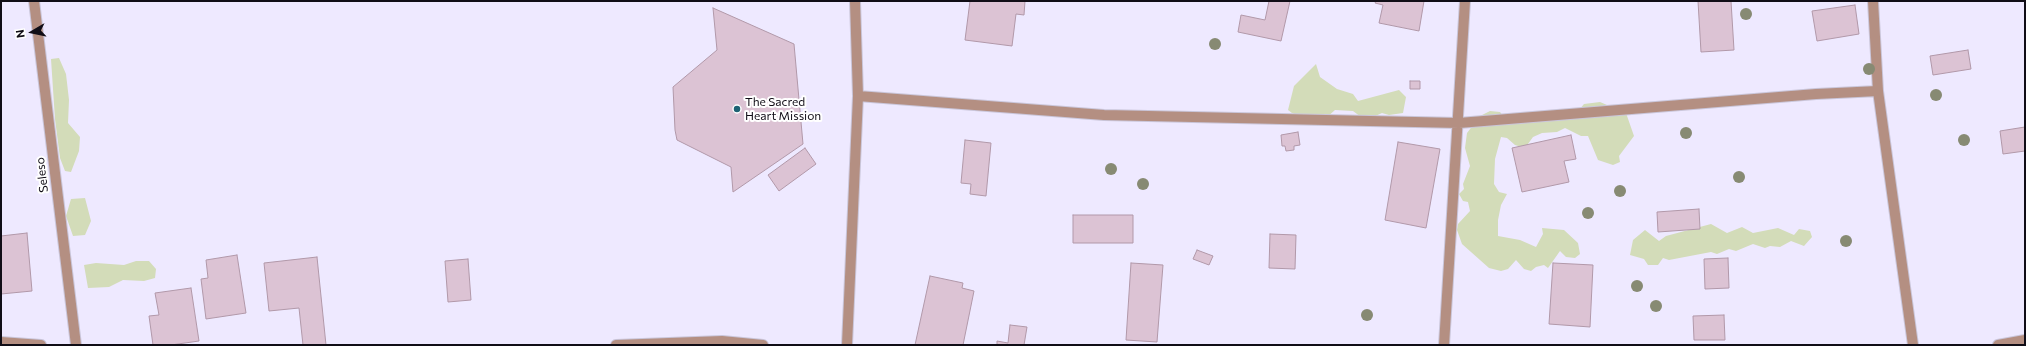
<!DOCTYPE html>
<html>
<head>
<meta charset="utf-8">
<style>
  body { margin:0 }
  #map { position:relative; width:2026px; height:346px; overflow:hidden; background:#eee9ff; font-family:Commissioner,sans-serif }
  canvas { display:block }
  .frame { position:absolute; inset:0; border:2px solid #100d16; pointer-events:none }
  .north { position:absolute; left:12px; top:12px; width:40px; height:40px; -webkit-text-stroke:3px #fff; paint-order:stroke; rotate:261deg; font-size:11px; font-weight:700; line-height:16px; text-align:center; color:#100d16 }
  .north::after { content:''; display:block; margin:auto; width:14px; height:18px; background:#100d16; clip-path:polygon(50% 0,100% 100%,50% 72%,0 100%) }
</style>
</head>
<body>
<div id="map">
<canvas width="2026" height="346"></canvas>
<div class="frame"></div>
<div class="north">N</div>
</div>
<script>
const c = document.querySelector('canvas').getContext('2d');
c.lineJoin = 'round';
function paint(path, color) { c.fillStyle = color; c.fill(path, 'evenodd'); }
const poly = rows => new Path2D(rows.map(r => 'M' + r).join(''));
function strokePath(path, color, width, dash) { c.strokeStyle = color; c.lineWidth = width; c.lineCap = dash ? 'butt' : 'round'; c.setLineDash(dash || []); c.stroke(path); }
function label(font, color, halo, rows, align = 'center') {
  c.font = font + ' Commissioner,sans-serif'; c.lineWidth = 4; c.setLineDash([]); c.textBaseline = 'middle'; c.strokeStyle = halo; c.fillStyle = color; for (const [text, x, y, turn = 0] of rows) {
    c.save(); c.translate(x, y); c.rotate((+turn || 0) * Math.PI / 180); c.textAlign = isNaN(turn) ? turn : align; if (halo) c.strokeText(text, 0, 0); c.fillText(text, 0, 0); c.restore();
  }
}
paint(poly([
  [59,58,66,74,69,100,68,123,80,137,79,151,71,172,65,171,60,158,55,119,51,59],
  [1316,64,1320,77,1337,89,1353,94,1358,101,1399,90,1406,97,1403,113,1389,115,1382,113,1373,117,1361,117,1353,111,1335,110,1326,118,1305,119,1292,113,1288,110,1294,86],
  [1600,102,1626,113,1634,136,1619,156,1620,162,1613,165,1598,160,1588,136,1581,136,1565,128,1557,132,1542,133,1533,137,1525,148,1515,145,1507,138,1501,137,1495,159,1494,184,1499,192,1507,194,1501,205,1498,220,1498,236,1520,240,1536,247,1543,234,1542,228,1564,230,1578,243,1580,254,1575,258,1566,257,1560,251,1548,268,1544,265,1536,267,1531,271,1524,269,1516,260,1508,269,1501,271,1489,268,1462,244,1457,230,1458,224,1470,211,1468,202,1463,201,1459,194,1464,189,1463,184,1470,166,1465,148,1467,133,1480,116,1490,111,1500,112,1509,123,1578,111,1584,104],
  [85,198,91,221,85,235,73,236,66,216,71,199],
  [1711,224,1727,233,1742,227,1753,233,1778,228,1794,235,1799,229,1810,231,1812,237,1804,246,1791,241,1780,247,1770,246,1765,248,1753,244,1736,251,1729,249,1717,254,1711,252,1669,260,1663,258,1658,265,1648,265,1644,259,1630,255,1633,240,1645,230,1659,241,1666,236],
  [136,261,149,261,156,269,155,278,144,281,123,280,109,287,88,288,84,265,96,263,124,265]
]), '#d3dcb9');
const building = poly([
  [970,1,1025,1,1024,15,1016,14,1012,46,965,40,970,1],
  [1269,1,1290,1,1281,41,1238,32,1241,15,1265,20,1269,1],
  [1376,1,1424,1,1419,31,1379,23,1383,5,1375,3,1376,1],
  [1698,1,1731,1,1734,50,1701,52,1698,1],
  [1855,5,1859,34,1817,41,1812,11,1855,5],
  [713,8,794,44,803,144,733,192,731,167,677,140,675,130,673,87,717,50,713,8],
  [1968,50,1971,69,1933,75,1930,56,1968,50],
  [1410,81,1420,81,1420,89,1410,89,1410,81],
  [2025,127,2025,151,2003,154,2000,131,2025,127],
  [1298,132,1300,145,1294,146,1294,150,1286,151,1285,146,1282,146,1281,135,1298,132],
  [1571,135,1576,159,1564,161,1569,182,1522,192,1512,148,1571,135],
  [965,140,991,143,986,196,970,194,971,184,961,183,965,140],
  [1398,142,1440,149,1426,228,1385,220,1398,142],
  [805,148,816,164,779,191,768,175,805,148],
  [1699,209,1700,229,1658,232,1657,212,1699,209],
  [1073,215,1133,215,1133,243,1073,243,1073,215],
  [27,233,32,291,1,294,1,236,27,233],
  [1270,234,1296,235,1295,269,1269,268,1270,234],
  [1197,250,1213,256,1209,265,1193,259,1197,250],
  [237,255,246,313,206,319,201,279,208,278,206,260,237,255],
  [317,257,326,345,303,345,299,308,269,311,264,263,317,257],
  [1728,258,1729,288,1705,289,1704,259,1728,258],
  [468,259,471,300,448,302,445,261,468,259],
  [1131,263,1163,265,1157,342,1126,340,1131,263],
  [1553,263,1593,265,1590,327,1549,324,1553,263],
  [930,276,963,283,962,288,974,291,963,345,915,345,930,276],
  [191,288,199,341,171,345,153,345,149,316,159,315,155,293,191,288],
  [1724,315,1725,340,1694,340,1693,316,1724,315],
  [1010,325,1027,327,1024,345,997,345,997,341,1008,343,1010,325]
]);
paint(building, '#dcc3d4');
strokePath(building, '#b198a9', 1);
const service = poly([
  [1,342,41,345],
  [616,345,722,341,763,345]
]);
const minor = poly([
  [34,1,76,345],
  [1873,1,1878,91,1913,345],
  [858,96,1104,115,1459,123,1816,94,1878,91],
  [847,345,858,96,855,1],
  [1444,345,1465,1],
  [1998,345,2025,340]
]);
strokePath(service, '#cac6da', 12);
strokePath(minor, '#cac6da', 12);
strokePath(service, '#b48f82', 10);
strokePath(minor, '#b48f82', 10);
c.fillStyle = '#878a73';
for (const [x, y] of [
  [1746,14],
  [1215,44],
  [1869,69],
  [1936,95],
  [1686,133],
  [1964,140],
  [1111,169],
  [1739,177],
  [1143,184],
  [1620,191],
  [1588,213],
  [1846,241],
  [1637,286],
  [1656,306],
  [1367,315]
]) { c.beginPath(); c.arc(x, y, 6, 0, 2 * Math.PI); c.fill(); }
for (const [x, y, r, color] of [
  [737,109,4,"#1e6274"]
]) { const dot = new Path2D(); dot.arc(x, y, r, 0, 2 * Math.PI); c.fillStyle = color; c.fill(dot); strokePath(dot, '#fff', 1.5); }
label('12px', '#100d16', '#fff', [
  ["The Sacred",745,102],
  ["Heart Mission",745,116]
], 'left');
label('12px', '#100d16', '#fff', [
  ["Seleso",42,175,-97]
]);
</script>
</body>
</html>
